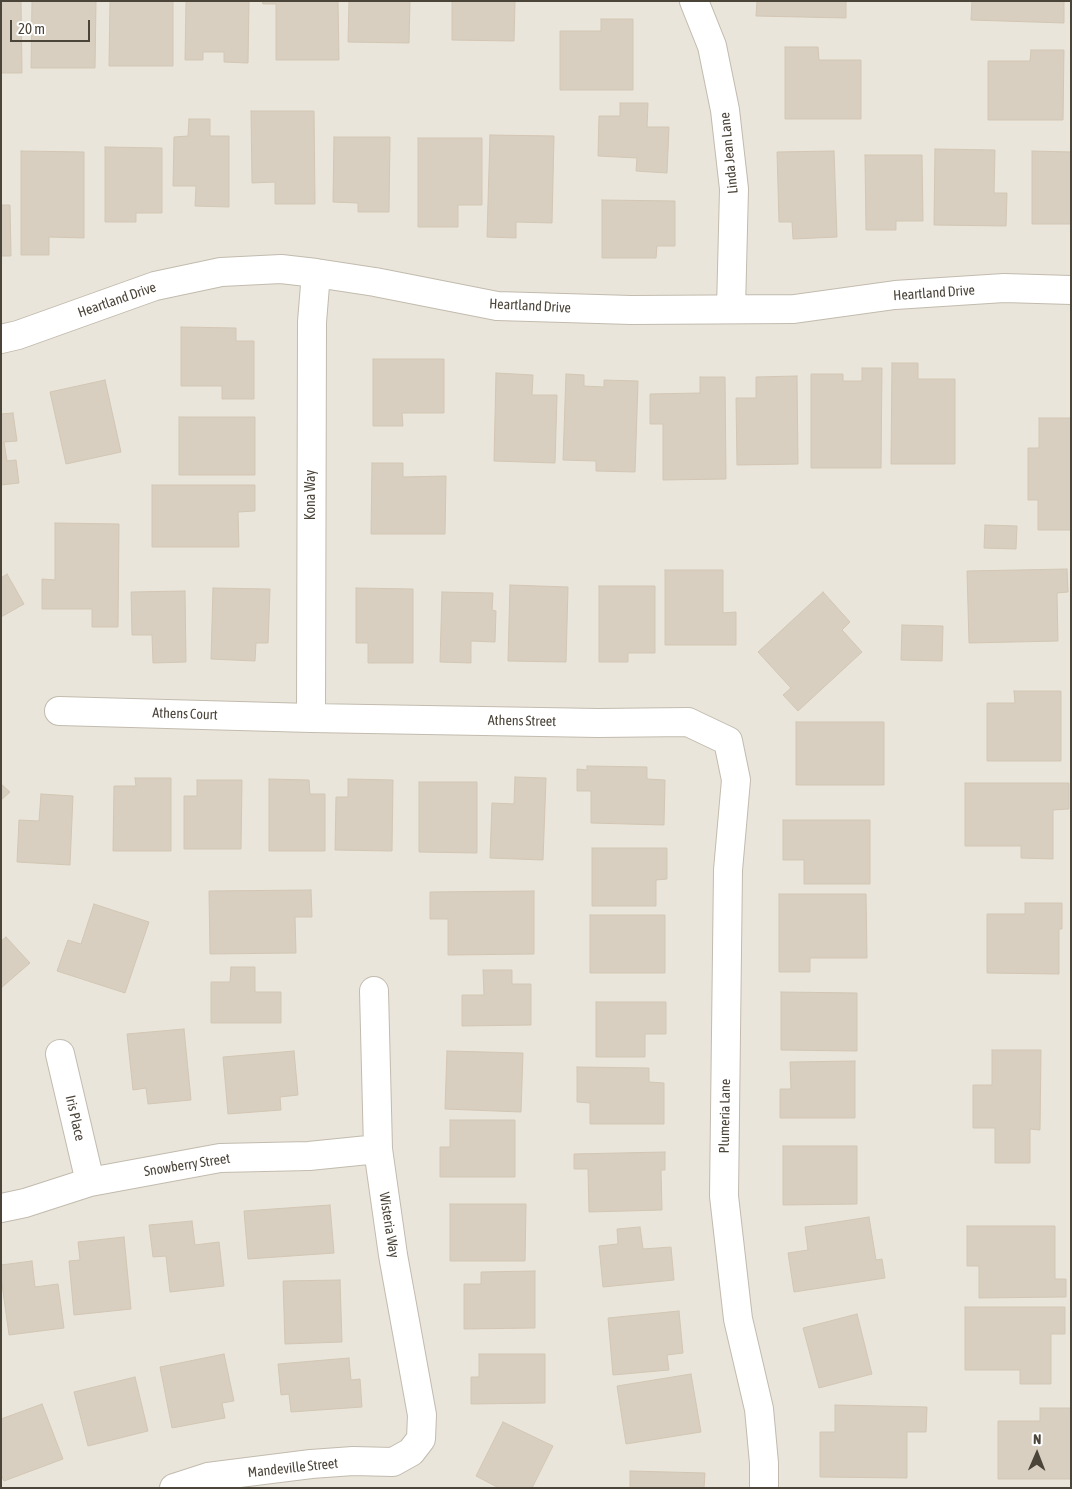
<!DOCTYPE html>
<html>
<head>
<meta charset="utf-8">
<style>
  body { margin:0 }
  #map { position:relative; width:1072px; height:1489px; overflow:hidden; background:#f6f3ec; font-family:"Asap Condensed",sans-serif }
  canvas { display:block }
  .frame { position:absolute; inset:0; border:2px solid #4b4439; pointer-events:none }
  .north { position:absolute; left:1012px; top:1429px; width:50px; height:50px; -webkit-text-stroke:4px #fff; paint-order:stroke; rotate:1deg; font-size:14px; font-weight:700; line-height:20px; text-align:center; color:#4b4439 }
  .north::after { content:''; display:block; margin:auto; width:18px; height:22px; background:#4b4439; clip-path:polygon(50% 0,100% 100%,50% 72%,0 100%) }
  .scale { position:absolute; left:10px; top:20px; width:80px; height:22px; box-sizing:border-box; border:2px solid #4b4439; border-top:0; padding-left:6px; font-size:15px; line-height:18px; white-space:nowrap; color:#4b4439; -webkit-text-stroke:4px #fff; paint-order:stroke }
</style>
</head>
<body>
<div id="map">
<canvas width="1072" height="1489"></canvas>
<div class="frame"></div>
<div class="north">N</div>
<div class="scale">20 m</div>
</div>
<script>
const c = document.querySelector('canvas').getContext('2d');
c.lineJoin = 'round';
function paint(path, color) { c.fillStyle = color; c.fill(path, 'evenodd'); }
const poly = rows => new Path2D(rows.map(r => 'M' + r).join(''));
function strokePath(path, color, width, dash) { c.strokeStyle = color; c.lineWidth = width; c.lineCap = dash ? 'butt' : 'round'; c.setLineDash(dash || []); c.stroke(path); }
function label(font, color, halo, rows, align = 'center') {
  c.font = font + ' "Asap Condensed",sans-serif'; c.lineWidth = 5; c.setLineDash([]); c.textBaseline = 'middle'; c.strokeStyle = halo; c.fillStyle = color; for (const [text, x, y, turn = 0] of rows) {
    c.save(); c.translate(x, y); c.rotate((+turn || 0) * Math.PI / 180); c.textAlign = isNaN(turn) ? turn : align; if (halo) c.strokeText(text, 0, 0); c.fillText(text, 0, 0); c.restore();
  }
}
paint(poly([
  [1,1,1071,1,1071,1488,1,1488]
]), '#eae5da');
const building = poly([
  [1,1,21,1,22,73,1,73,1,1],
  [32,1,96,1,95,68,31,68,32,1],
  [110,1,173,1,173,66,109,66,110,1],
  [186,1,249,1,248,63,224,62,224,52,203,52,203,60,185,60,186,1],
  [262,1,338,1,339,60,276,60,276,4,263,4,262,1],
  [349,1,410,1,409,43,348,42,349,1],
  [452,1,515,1,514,41,452,40,452,1],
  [757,1,846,1,846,18,756,16,757,1],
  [972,1,1064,1,1064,23,971,20,972,1],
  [601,19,633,19,633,90,560,90,560,31,601,31,601,19],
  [785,47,818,47,819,60,861,60,861,119,785,119,785,47],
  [1031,50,1064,50,1063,120,988,120,988,61,1030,61,1031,50],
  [620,103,648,103,647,127,669,127,667,173,636,171,637,158,598,156,599,116,620,116,620,103],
  [251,111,314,111,315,204,275,204,275,182,252,183,251,111],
  [189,119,210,119,210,136,229,136,229,207,195,206,196,186,173,186,174,137,188,136,189,119],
  [490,135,554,136,552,223,516,222,516,238,487,237,490,135],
  [334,137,390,137,389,212,358,212,358,203,333,202,334,137],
  [418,138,482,138,482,205,458,205,458,227,418,227,418,138],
  [105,147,162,148,162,213,136,213,136,222,105,222,105,147],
  [935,149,995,150,994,193,1007,193,1006,226,934,225,935,149],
  [21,151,84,152,84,238,49,237,49,255,21,255,21,151],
  [834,151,837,237,793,239,792,222,779,222,777,152,834,151],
  [1032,151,1071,152,1071,224,1032,224,1032,151],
  [865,155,922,155,923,221,896,221,896,230,866,230,865,155],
  [602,200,675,201,675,246,657,246,656,258,602,258,602,200],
  [1,205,10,205,11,256,1,256,1,205],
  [181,327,236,328,236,341,254,341,254,399,222,399,222,386,181,386,181,327],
  [373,359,444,359,444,413,402,413,403,426,373,426,373,359],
  [892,363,918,363,918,379,955,379,955,464,891,464,892,363],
  [862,368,882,368,881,468,811,468,811,374,843,374,843,381,862,381,862,368],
  [496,373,533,375,532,395,557,395,555,463,494,461,496,373],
  [566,374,584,375,584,386,604,387,604,380,638,381,635,472,596,471,596,461,563,460,566,374],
  [797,376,798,464,737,465,736,398,756,398,756,377,797,376],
  [700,377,725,377,726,479,663,480,663,424,650,424,650,394,700,393,700,377],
  [105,380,121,452,66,464,50,392,105,380],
  [13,413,17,441,4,442,7,461,16,460,19,483,1,485,1,414,13,413],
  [179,417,255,417,255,475,179,475,179,417],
  [1039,418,1071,418,1071,530,1038,530,1038,500,1028,500,1028,448,1039,448,1039,418],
  [372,463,403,463,403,477,446,476,445,534,371,534,372,463],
  [152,485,255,485,255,511,238,512,239,547,152,547,152,485],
  [55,523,119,524,118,627,92,627,92,609,42,609,42,579,55,580,55,523],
  [985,525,1017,526,1016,549,984,548,985,525],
  [1067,569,1068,592,1057,593,1058,641,969,643,967,571,1067,569],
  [665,570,723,570,723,613,736,612,736,645,665,645,665,570],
  [7,574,24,604,1,617,1,578,7,574],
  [510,585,568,587,566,662,508,661,510,585],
  [599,586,655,586,655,653,628,653,628,662,599,662,599,586],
  [213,588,270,589,268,643,256,643,255,661,211,659,213,588],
  [356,588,413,589,413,663,368,663,368,643,356,643,356,588],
  [185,591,186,662,153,663,152,635,132,635,131,592,185,591],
  [442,592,493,593,492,610,496,611,495,642,471,641,471,663,440,662,442,592],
  [823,592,850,622,842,630,862,652,798,711,783,695,791,688,758,652,823,592],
  [902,625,943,626,942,661,901,660,902,625],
  [1014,691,1061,691,1061,761,987,761,987,703,1015,703,1014,691],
  [796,722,884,722,884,785,796,785,796,722],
  [587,766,647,767,647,779,665,780,664,825,591,823,591,791,577,791,577,769,587,770,587,766],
  [515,777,546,778,543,860,490,858,492,803,514,804,515,777],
  [135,778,171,778,171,851,113,851,114,786,136,786,135,778],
  [269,779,309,780,310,794,325,794,325,851,269,851,269,779],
  [348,779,393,780,392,851,335,850,336,797,348,797,348,779],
  [197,780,242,780,241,849,184,849,184,796,197,796,197,780],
  [419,782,477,782,477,853,419,852,419,782],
  [965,783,1069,783,1069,809,1053,810,1053,859,1021,858,1021,846,965,846,965,783],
  [1,784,10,792,1,800,1,784],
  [41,794,73,796,70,865,17,862,19,820,39,821,41,794],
  [783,820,870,820,870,884,804,884,804,860,783,860,783,820],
  [592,848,667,848,667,879,656,880,656,906,592,906,592,848],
  [311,890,312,917,295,917,296,953,210,954,209,891,311,890],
  [534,891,534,954,448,955,448,919,430,919,430,892,534,891],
  [779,894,866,894,867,958,810,958,810,972,779,972,779,894],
  [1025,903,1062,903,1062,929,1059,929,1059,974,987,973,987,914,1025,914,1025,903],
  [94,904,149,922,125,993,57,971,68,940,81,944,94,904],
  [590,915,665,915,665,973,590,973,590,915],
  [6,937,30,963,1,988,1,941,6,937],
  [231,967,255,967,255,992,281,992,281,1023,211,1023,211,982,230,982,231,967],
  [483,970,512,970,512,984,531,984,531,1025,462,1026,462,995,484,995,483,970],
  [781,992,857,993,857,1051,781,1050,781,992],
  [596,1002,666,1002,666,1034,645,1034,645,1057,596,1057,596,1002],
  [184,1029,191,1100,148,1104,146,1088,133,1090,127,1034,184,1029],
  [992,1050,1041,1050,1040,1130,1030,1129,1030,1163,995,1163,995,1128,973,1128,973,1085,992,1085,992,1050],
  [294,1051,298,1095,280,1097,281,1110,228,1114,223,1057,294,1051],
  [447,1051,523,1053,521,1112,445,1109,447,1051],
  [855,1061,855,1118,780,1118,780,1089,791,1089,790,1062,855,1061],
  [577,1067,649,1068,649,1082,664,1083,664,1124,590,1124,590,1103,577,1102,577,1067],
  [450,1120,515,1120,515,1177,440,1177,440,1147,450,1147,450,1120],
  [783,1146,857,1146,857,1204,783,1205,783,1146],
  [665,1152,665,1170,661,1170,662,1210,589,1212,588,1169,574,1169,574,1154,665,1152],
  [450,1204,526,1204,525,1261,450,1261,450,1204],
  [330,1205,334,1253,248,1259,244,1211,330,1205],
  [869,1217,876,1260,882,1259,885,1278,794,1292,788,1253,808,1250,805,1227,869,1217],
  [192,1221,195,1245,219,1242,224,1286,170,1292,166,1256,153,1257,149,1225,192,1221],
  [967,1226,1055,1226,1055,1279,1066,1279,1066,1297,979,1298,979,1266,967,1266,967,1226],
  [640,1227,643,1249,671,1247,674,1280,603,1287,599,1246,618,1244,617,1229,640,1227],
  [124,1237,131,1309,74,1315,69,1261,80,1260,78,1242,124,1237],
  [32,1261,35,1287,58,1284,64,1328,9,1335,1,1277,1,1265,32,1261],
  [535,1271,535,1328,464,1329,464,1284,481,1284,481,1272,535,1271],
  [340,1280,342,1342,285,1344,283,1281,340,1280],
  [965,1307,1065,1307,1065,1334,1051,1334,1051,1384,1020,1384,1020,1370,965,1370,965,1307],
  [679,1311,683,1353,667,1355,669,1370,613,1375,608,1318,679,1311],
  [857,1314,872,1374,819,1388,803,1328,857,1314],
  [224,1354,234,1401,222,1403,225,1418,172,1428,160,1367,224,1354],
  [479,1354,545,1354,545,1403,471,1404,471,1377,479,1377,479,1354],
  [349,1358,351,1380,360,1379,362,1407,291,1412,289,1394,281,1395,278,1364,349,1358],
  [691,1374,701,1432,626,1444,617,1386,691,1374],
  [135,1377,148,1431,88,1446,74,1392,135,1377],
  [42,1404,63,1459,4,1481,1,1475,1,1419,42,1404],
  [835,1405,927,1407,926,1432,907,1432,907,1478,820,1477,820,1432,835,1432,835,1405],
  [1040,1408,1071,1408,1071,1479,998,1479,998,1421,1040,1421,1040,1408],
  [503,1422,553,1446,532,1488,499,1488,476,1476,503,1422],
  [630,1471,705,1473,704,1488,630,1488,630,1471]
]);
paint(building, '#d8cfc1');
strokePath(building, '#d3c7b4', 1);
const minor = poly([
  [694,1,712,46,725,110,734,189,731,309],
  [1,339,18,335,155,286,221,272,281,269,316,273,375,282,497,306,631,310,794,309,895,295,1004,288,1071,290],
  [59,711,311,718,598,723,688,722,728,741,736,780,728,870,724,1196,738,1319,759,1409,764,1463,764,1488],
  [311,718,312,322,316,273],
  [60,1054,90,1182],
  [1,1208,25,1203,90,1182,220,1158,309,1156,378,1149],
  [174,1488,208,1477,311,1464,353,1461,393,1462,411,1452,421,1439,422,1415,393,1255,378,1149,374,991]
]);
strokePath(minor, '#c2bbae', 30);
strokePath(minor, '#fff', 28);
label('14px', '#4b4439', '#fff', [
  ["Linda Jean Lane",729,153,-96],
  ["Heartland Drive",934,293,-4],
  ["Heartland Drive",117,300,-19],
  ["Heartland Drive",530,306,3],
  ["Kona Way",311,495,-90],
  ["Athens Court",185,714,2],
  ["Athens Street",522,721,1],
  ["Plumeria Lane",725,1116,-89],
  ["Iris Place",75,1118,77],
  ["Snowberry Street",187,1165,-9],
  ["Wisteria Way",389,1225,81],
  ["Mandeville Street",293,1468,-6]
]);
</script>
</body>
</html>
